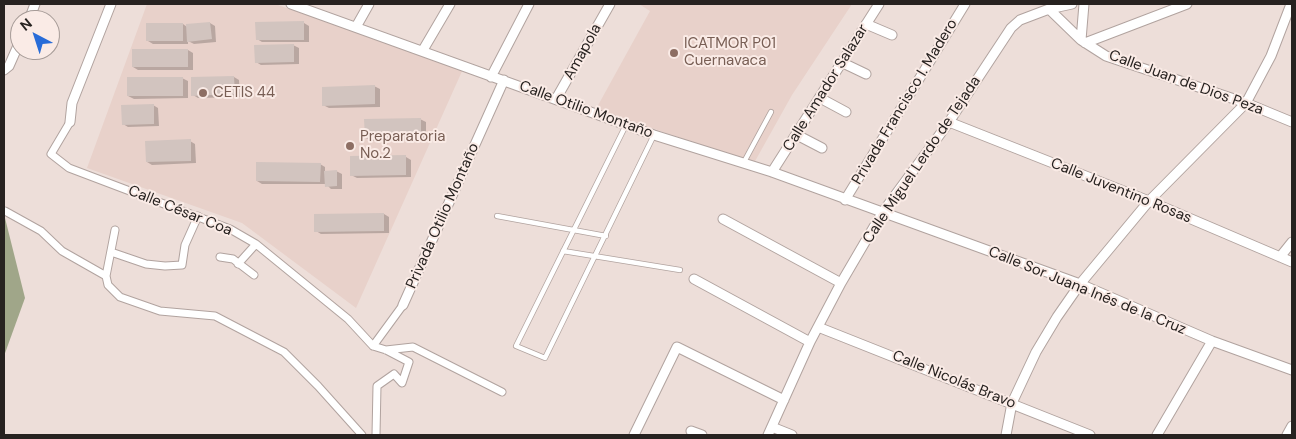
<!DOCTYPE html>
<html>
<head>
<meta charset="utf-8">
<style>
  body { margin:0 }
  #map { position:relative; width:1296px; height:439px; overflow:hidden; background:#edded9; font-family:"DM Sans",sans-serif }
  canvas { display:block }
  .frame { position:absolute; inset:0; border:5px solid #272220; pointer-events:none }
  .north { position:absolute; left:10px; top:10px; width:50px; height:50px; box-sizing:border-box; background:#faebe6; border:1px solid #a69b97; border-radius:50%; rotate:320deg; font-size:14px; font-weight:700; line-height:20px; text-align:center; color:#272220 }
  .north::after { content:''; display:block; margin:auto; width:18px; height:22px; background:#286cd8; clip-path:polygon(50% 0,100% 100%,50% 72%,0 100%) }
</style>
</head>
<body>
<div id="map">
<canvas width="1296" height="439"></canvas>
<div class="frame"></div>
<div class="north">N</div>
</div>
<script>
const c = document.querySelector('canvas').getContext('2d');
c.lineJoin = 'round';
function paint(path, color) { c.fillStyle = color; c.fill(path, 'evenodd'); }
const poly = rows => new Path2D(rows.map(r => 'M' + r).join(''));
function strokePath(path, color, width, dash) { c.strokeStyle = color; c.lineWidth = width; c.lineCap = dash ? 'butt' : 'round'; c.setLineDash(dash || []); c.stroke(path); }
function label(font, color, halo, rows, align = 'center') {
  c.font = font + ' "DM Sans",sans-serif'; c.lineWidth = 4; c.setLineDash([]); c.textBaseline = 'middle'; c.strokeStyle = halo; c.fillStyle = color; for (const [text, x, y, turn = 0] of rows) {
    c.save(); c.translate(x, y); c.rotate((+turn || 0) * Math.PI / 180); c.textAlign = isNaN(turn) ? turn : align; if (halo) c.strokeText(text, 0, 0); c.fillText(text, 0, 0); c.restore();
  }
}
paint(poly([
  [147,4,275,4,463,69,356,308,242,223,87,168],
  [639,4,852,4,792,95,754,163,596,109,650,11]
]), '#e8d1ca');
paint(poly([
  [4,214,25,298,4,356]
]), '#a0a689');
paint(poly([
  [210,23,215,26,216,42,194,44,188,41,188,44,153,44,148,41,183,24,187,27],
  [304,23,309,26,309,42,262,42,257,39],
  [293,45,299,48,299,64,261,65,256,62],
  [188,50,193,53,193,70,138,70,133,67,133,51],
  [234,77,239,80,240,97,198,98,193,95],
  [182,78,188,81,188,98,134,99,128,96],
  [374,86,380,89,380,107,329,108,323,105],
  [153,105,158,108,159,126,128,127,123,124],
  [420,119,426,122,426,140,371,141,366,138],
  [190,141,195,144,196,163,152,165,147,162],
  [406,157,411,160,411,177,357,178,351,175],
  [320,164,325,167,325,172,336,171,342,174,342,189,331,189,326,184,262,184,257,181],
  [384,214,389,217,389,233,321,234,316,231]
]), '#0003');
paint(poly([
  [304,21,304,40,256,40,255,22],
  [210,22,212,39,187,42,186,24],
  [146,23,183,23,183,41,146,41],
  [294,44,294,62,255,63,254,45],
  [132,49,188,49,188,67,132,67],
  [234,76,235,94,191,96,191,77],
  [127,77,183,77,183,96,127,96],
  [375,85,375,104,322,106,322,87],
  [154,104,154,124,122,125,121,105],
  [421,118,421,138,365,138,364,119],
  [191,139,191,161,146,162,145,141],
  [406,155,406,175,350,176,350,156],
  [256,162,321,163,320,182,256,181],
  [337,170,337,186,325,187,324,171],
  [384,213,384,231,314,232,314,214]
]), '#d2c4bf');
const service = poly([
  [626,125,516,346,545,358,654,135],
  [744,162,771,112],
  [497,216,606,236],
  [563,251,680,270]
]);
const pedestrian = poly([
  [70,122,51,154,69,168,230,229,256,244,348,319,373,346,386,350,409,362,402,383,394,374,377,386,376,435],
  [5,211,41,231,62,251,106,276,108,285,120,297,160,311,215,316,284,352,318,386,362,435],
  [111,252,146,264,165,266,182,265,185,245,198,216],
  [220,257,233,259,254,275],
  [238,264,256,244],
  [106,276,115,230],
  [373,346,403,305],
  [386,350,413,347,502,392]
]);
const minor = poly([
  [291,4,654,135,772,172,1080,284,1212,341,1292,370],
  [1049,9,1081,40,1106,56,1246,103,1292,122],
  [29,20,35,4],
  [866,24,892,35],
  [356,27,369,4],
  [1081,40,1084,4],
  [1085,43,1187,4],
  [423,50,450,4],
  [843,63,866,74],
  [4,70,9,66,20,41],
  [491,77,529,4],
  [820,98,846,112],
  [556,99,610,4],
  [70,122,72,103,111,4],
  [949,122,1149,201,1292,262],
  [797,135,822,148],
  [772,172,879,4],
  [845,200,965,4],
  [723,219,841,283],
  [1280,257,1292,242],
  [694,279,810,342],
  [403,305,504,80],
  [818,327,1090,435],
  [772,427,792,435],
  [691,431,702,435],
  [634,435,677,347,784,400],
  [768,435,810,342,841,283,882,213,949,122,1011,28,1020,20,1049,9,1072,4],
  [1006,435,1012,403,1036,352,1057,317,1080,284,1149,201,1246,103,1271,56,1291,4],
  [1157,435,1212,341],
  [1287,435,1292,426]
]);
strokePath(service, '#b1a39f', 6);
strokePath(pedestrian, '#b1a39f', 9);
strokePath(minor, '#b1a39f', 11);
strokePath(service, '#fff', 4.5);
strokePath(pedestrian, '#fff', 7);
strokePath(minor, '#fff', 9);
for (const [x, y, r, color] of [
  [674,53,5,"#8d6e63"],
  [203,93,5,"#8d6e63"],
  [350,146,5,"#8d6e63"]
]) { const dot = new Path2D(); dot.arc(x, y, r, 0, 2 * Math.PI); c.fillStyle = color; c.fill(dot); strokePath(dot, '#faebe6', 2); }
label('15px', '#785e54', '#faebe6', [
  ["ICATMOR P01",684,44],
  ["Cuernavaca",684,61],
  ["CETIS 44",213,93],
  ["Preparatoria",360,137],
  ["No.2",360,154]
], 'left');
label('15px', '#272220', '#faebe6', [
  ["Amapola",583,52,-61],
  ["Calle Juan de Dios Peza",1186,83,20],
  ["Calle Amador Salazar",826,88,-58],
  ["Privada Francisco I. Madero",905,102,-59],
  ["Calle Otilio Montaño",586,110,20],
  ["Calle Miguel Lerdo de Tejada",922,160,-56],
  ["Calle Juventino Rosas",1121,191,22],
  ["Calle César Coa",180,211,22],
  ["Privada Otilio Montaño",443,216,-66],
  ["Calle Sor Juana Inés de la Cruz",1087,291,22],
  ["Calle Nicolás Bravo",954,380,22]
]);
</script>
</body>
</html>
